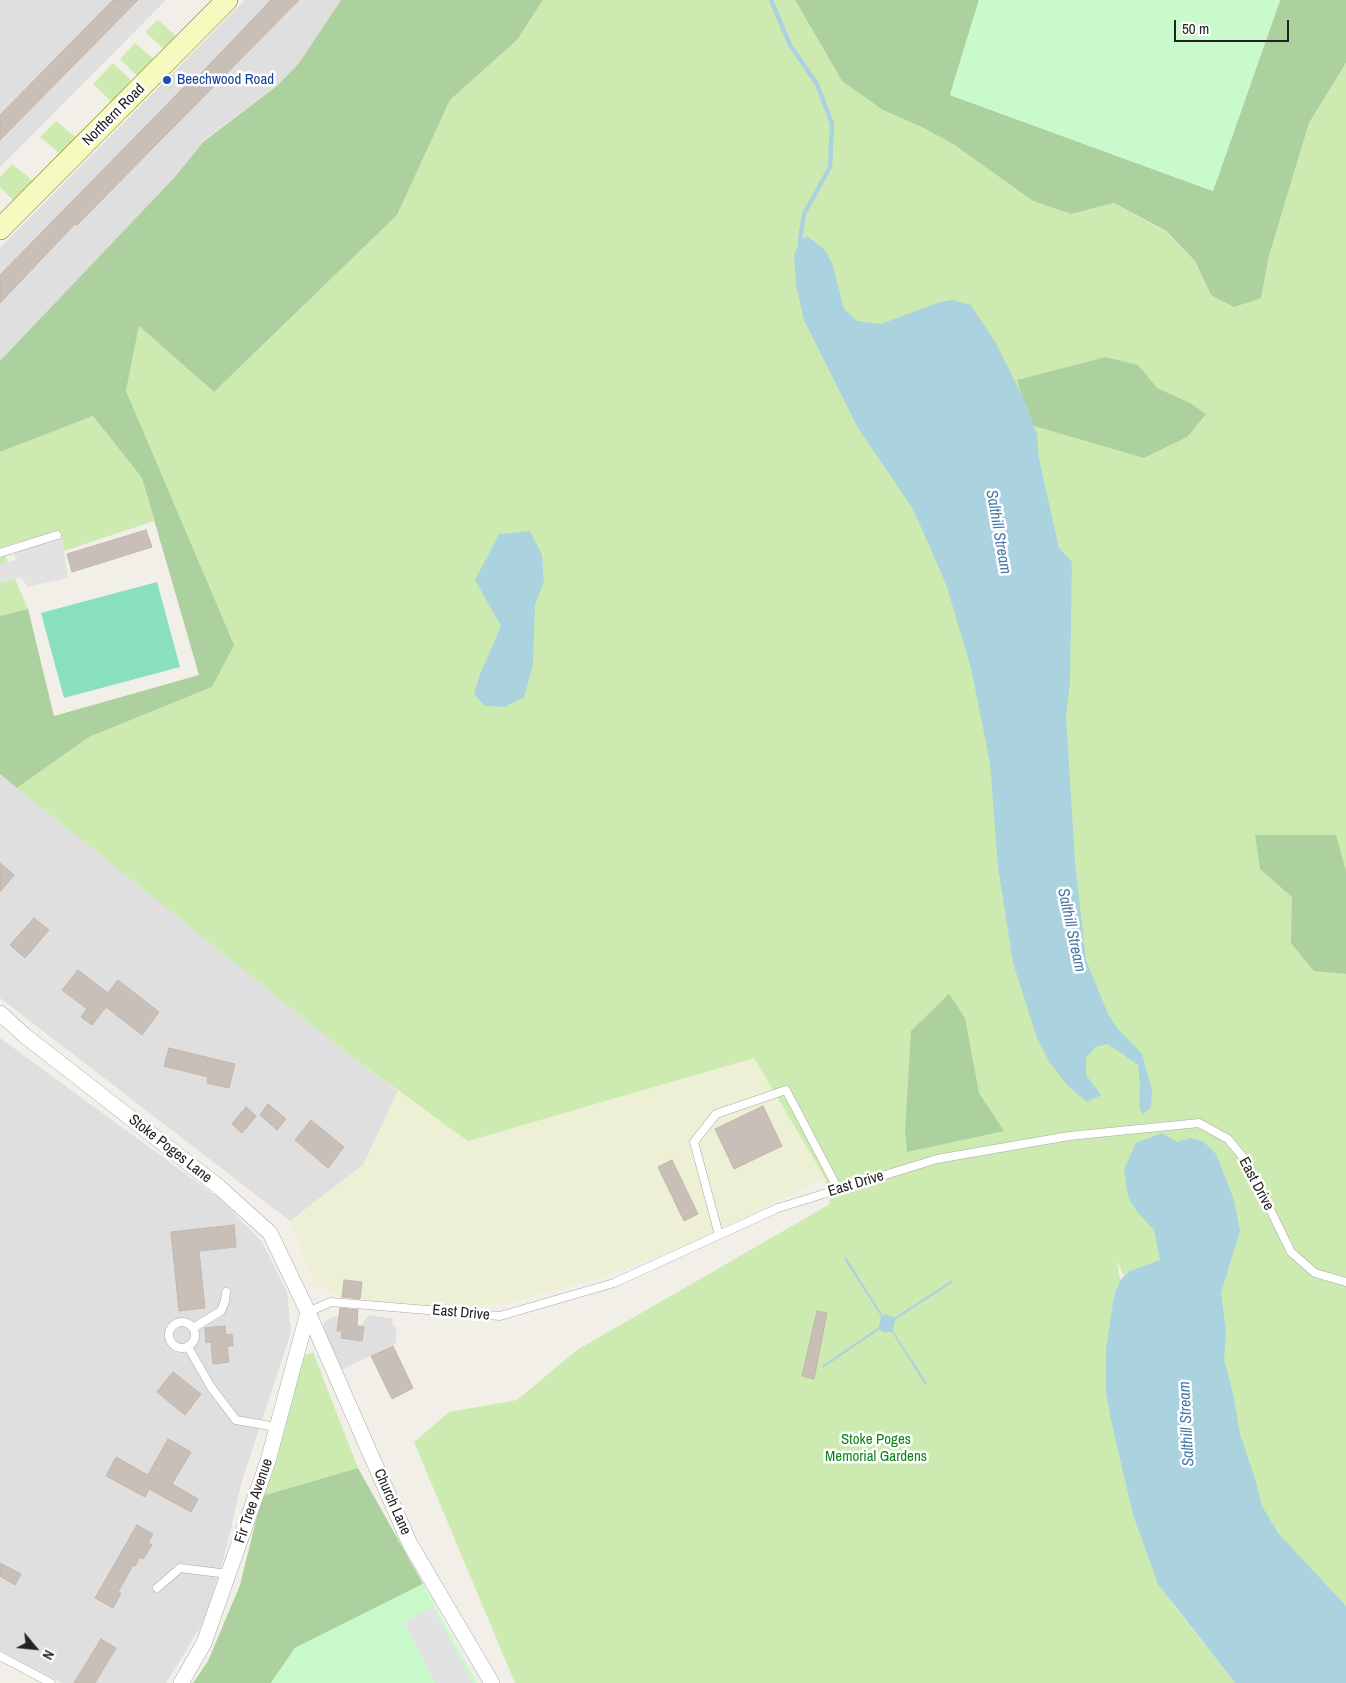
<!DOCTYPE html>
<html>
<head>
<meta charset="utf-8">
<style>
  body { margin:0 }
  #map { position:relative; width:1346px; height:1683px; overflow:hidden; background:#f2efe9; font-family:"Archivo Narrow",sans-serif }
  canvas { display:block }
  .north { position:absolute; left:10px; top:1623px; width:50px; height:50px; -webkit-text-stroke:4px #fff; paint-order:stroke; rotate:118deg; font-size:14px; font-weight:700; line-height:20px; text-align:center; color:#222 }
  .north::after { content:''; display:block; margin:auto; width:18px; height:22px; background:#222; clip-path:polygon(50% 0,100% 100%,50% 72%,0 100%) }
  .scale { position:absolute; left:1174px; top:20px; width:115px; height:22px; box-sizing:border-box; border:2px solid #222; border-top:0; padding-left:6px; font-size:15px; line-height:18px; white-space:nowrap; color:#222; -webkit-text-stroke:4px #fff; paint-order:stroke }
</style>
</head>
<body>
<div id="map">
<canvas width="1346" height="1683"></canvas>
<div class="north">N</div>
<div class="scale">50 m</div>
</div>
<script>
const c = document.querySelector('canvas').getContext('2d');
c.lineJoin = 'round';
function paint(path, color) { c.fillStyle = color; c.fill(path, 'evenodd'); }
const poly = rows => new Path2D(rows.map(r => 'M' + r).join(''));
function strokePath(path, color, width, dash) { c.strokeStyle = color; c.lineWidth = width; c.lineCap = dash ? 'butt' : 'round'; c.setLineDash(dash || []); c.stroke(path); }
function label(font, color, halo, rows, align = 'center') {
  c.font = font + ' "Archivo Narrow",sans-serif'; c.lineWidth = 5; c.setLineDash([]); c.textBaseline = 'middle'; c.strokeStyle = halo; c.fillStyle = color; for (const [text, x, y, turn = 0] of rows) {
    c.save(); c.translate(x, y); c.rotate((+turn || 0) * Math.PI / 180); c.textAlign = isNaN(turn) ? turn : align; if (halo) c.strokeText(text, 0, 0); c.fillText(text, 0, 0); c.restore();
  }
}
paint(poly([
  [0,0,166,0,0,167],
  [245,0,341,0,300,62,280,83,203,141,165,188,0,362,0,248],
  [0,774,348,1054,398,1091,363,1165,290,1221,0,998],
  [0,1038,220,1199,262,1242,287,1292,291,1332,241,1484,226,1550,204,1621,166,1683,62,1683,0,1650],
  [369,1315,393,1319,392,1323,396,1328,396,1343,341,1370,324,1330,324,1322,332,1317,353,1316,352,1325,361,1325]
]), '#e0dfdf');
paint(poly([
  [754,1058,825,1178,689,1244,604,1277,500,1305,407,1306,330,1294,313,1280,290,1221,363,1165,398,1091,468,1141]
]), '#eef0d5');
paint(poly([
  [543,0,795,0,842,81,953,144,1033,201,1071,214,1114,203,1166,232,1195,261,1211,295,1261,298,1269,256,1309,123,1346,63,1346,1683,1249,1539,1117,1261,1120,1280,1114,1296,1106,1392,1133,1515,1172,1603,1235,1683,515,1683,414,1442,449,1412,517,1400,577,1350,830,1204,825,1178,754,1058,468,1141,348,1054,17,788,89,737,212,687,168,494,126,391,139,326,214,392,397,215,450,100,517,40],
  [158,20,176,36,163,48,145,32],
  [135,43,154,59,138,77,120,59],
  [113,63,131,80,113,103,93,84],
  [56,121,75,137,82,130,86,131,54,165,50,163,59,153,40,137],
  [12,164,32,180,42,173,15,202,0,187,0,177],
  [93,416,142,478,154,521,64,551,57,535,4,553,28,609,0,616,0,452],
  [313,1352,358,1468,262,1496,299,1358]
]), '#cdebb0');
paint(poly([
  [341,0,543,0,517,40,450,100,397,215,214,392,139,326,126,391,234,645,212,687,89,737,17,788,0,774,0,616,28,609,54,716,199,675,142,478,93,416,0,452,0,361,173,179,203,142,278,85,299,63],
  [795,0,979,0,950,95,1213,191,1280,0,1346,0,1346,63,1309,123,1269,256,1261,298,1234,307,1211,295,1195,261,1166,231,1114,203,1071,214,1033,201,953,144,922,127,883,110,842,81],
  [1106,357,1138,365,1157,388,1190,403,1206,414,1187,437,1144,458,1031,425,1017,380],
  [1255,835,1336,835,1346,871,1346,974,1314,971,1291,943,1292,897,1260,869],
  [949,994,965,1018,979,1093,1004,1131,907,1152,905,1132,911,1031],
  [358,1468,423,1584,295,1648,271,1683,193,1683,208,1661,240,1585,262,1496]
]), '#add19e');
paint(poly([
  [979,0,1280,0,1213,191,950,95],
  [423,1584,477,1683,271,1683,295,1648]
]), '#c8facc');
paint(poly([
  [157,582,180,667,64,698,41,613]
]), '#88e0be');
paint(poly([
  [61,533,68,578,28,587,21,577,0,583,0,564,16,560,10,544],
  [432,1607,473,1683,435,1683,404,1622]
]), '#e2e2e2');
paint(poly([
  [807,236,825,250,833,265,844,309,857,321,881,324,937,303,952,300,971,305,996,343,1026,404,1037,434,1039,459,1059,548,1072,562,1070,682,1066,716,1075,862,1086,960,1108,1014,1117,1028,1142,1054,1152,1090,1151,1107,1143,1114,1139,1107,1140,1085,1138,1065,1108,1044,1095,1047,1086,1058,1086,1075,1101,1095,1087,1102,1067,1085,1050,1063,1037,1038,1013,963,998,867,990,763,971,668,946,584,913,509,858,428,804,320,796,286,794,255,800,240],
  [530,531,542,555,544,582,535,604,533,665,524,697,505,707,485,706,474,694,480,674,501,626,475,580,499,534],
  [1162,1133,1177,1142,1191,1138,1204,1142,1216,1154,1234,1200,1240,1231,1221,1293,1226,1330,1224,1360,1233,1393,1240,1434,1256,1482,1262,1506,1278,1533,1346,1606,1346,1683,1235,1683,1158,1584,1133,1515,1111,1420,1106,1392,1106,1349,1114,1296,1120,1280,1130,1271,1160,1260,1154,1230,1137,1212,1128,1197,1124,1169,1136,1143],
  [846,1257,883,1316,885,1314,894,1318,952,1280,953,1282,895,1320,893,1331,927,1383,925,1385,892,1332,882,1332,880,1329,823,1368,822,1366,879,1327,881,1316,844,1259]
]), '#aad3df');
strokePath(poly([
  [771,0,790,45,817,84,832,124,830,167,804,214,800,240,801,244]
]), '#aad3df', 4.5);
const building = poly([
  [113,0,138,0,0,140,0,115,113,0],
  [271,0,299,0,77,225,75,224,0,303,0,275,186,85,188,87,271,0],
  [146,530,152,547,72,572,67,554,146,530],
  [0,863,14,875,0,892,0,863],
  [34,918,49,930,25,958,10,945,34,918],
  [78,970,108,993,118,980,159,1012,142,1035,106,1007,92,1025,81,1017,87,1009,62,990,78,970],
  [169,1048,235,1064,229,1088,207,1083,208,1077,164,1066,169,1048],
  [268,1104,286,1119,277,1130,260,1115,268,1104],
  [763,1106,782,1146,734,1169,715,1129,763,1106],
  [246,1107,256,1116,242,1133,232,1124,246,1107],
  [311,1120,344,1147,328,1168,295,1140,311,1120],
  [672,1160,698,1214,684,1221,658,1167,672,1160],
  [234,1225,236,1247,199,1251,205,1308,179,1311,171,1232,234,1225],
  [344,1280,362,1282,360,1299,342,1297,344,1280],
  [340,1308,358,1310,357,1326,364,1327,362,1341,341,1338,342,1331,337,1331,340,1308],
  [817,1311,827,1313,814,1379,802,1376,817,1311],
  [225,1326,226,1335,232,1334,233,1346,227,1346,229,1362,213,1364,211,1342,206,1343,205,1328,225,1326],
  [393,1346,413,1388,392,1399,371,1356,393,1346],
  [173,1372,201,1394,185,1415,157,1392,173,1372],
  [168,1439,191,1452,172,1484,198,1499,191,1512,149,1489,145,1497,106,1476,116,1457,148,1475,168,1439],
  [137,1525,153,1534,148,1543,152,1545,143,1559,140,1557,135,1566,133,1565,118,1592,121,1593,113,1608,95,1598,137,1525],
  [0,1563,21,1574,15,1585,0,1576,0,1563],
  [101,1639,116,1648,95,1683,74,1683,101,1639]
]);
paint(building, '#c7bfb8');
strokePath(building, '#c4b6ab', 1);
const lane = poly([
  [0,553,57,535],
  [719,1235,694,1142,716,1114,786,1090,838,1189],
  [308,1312,331,1302,500,1316,614,1283,778,1208,937,1159,1069,1136,1199,1123,1228,1139,1247,1162,1291,1252,1315,1273,1346,1282],
  '169 1335a13 13 0 1 1 26 0a13 13 0 1 1-26 0Z',
  [193,1328,221,1311,225,1301,226,1292],
  [188,1347,211,1387,236,1420,276,1427],
  [157,1588,180,1568,228,1574],
  [0,1656,51,1683]
]);
const street = poly([
  [0,1013,24,1035,219,1187,270,1233,308,1312,410,1544,492,1683],
  [181,1683,204,1643,268,1461,308,1312]
]);
const secondary = poly([
  [0,229,227,0]
]);
strokePath(lane, '#a9a9a9', 9);
strokePath(street, '#a9a9a9', 16);
strokePath(secondary, '#707d05', 22);
strokePath(lane, '#fff', 8);
strokePath(street, '#fff', 15);
strokePath(secondary, '#f7fabf', 21);
for (const [x, y, r, color] of [
  [167,80,5,"#1a4fb4"]
]) { const dot = new Path2D(); dot.arc(x, y, r, 0, 2 * Math.PI); c.fillStyle = color; c.fill(dot); strokePath(dot, '#fff', 2); }
label('15px', '#164399', '#fff', [
  ["Beechwood Road",177,80]
], 'left');
label('15px', '#222', '#fff', [
  ["Northern Road",114,115,-45],
  ["Stoke Poges Lane",170,1149,38],
  ["East Drive",856,1184,-17],
  ["East Drive",1256,1184,62],
  ["East Drive",461,1313,5],
  ["Fir Tree Avenue",254,1501,-71],
  ["Church Lane",392,1502,66]
]);
label('15px', '#0c8416', '#fff', [
  ["Stoke Poges",876,1440],
  ["Memorial Gardens",876,1457]
]);
label('italic 16px', '#4a7aab', '#fff', [
  ["Salthill Stream",998,532,80],
  ["Salthill Stream",1071,930,78],
  ["Salthill Stream",1187,1424,-93]
]);
</script>
</body>
</html>
